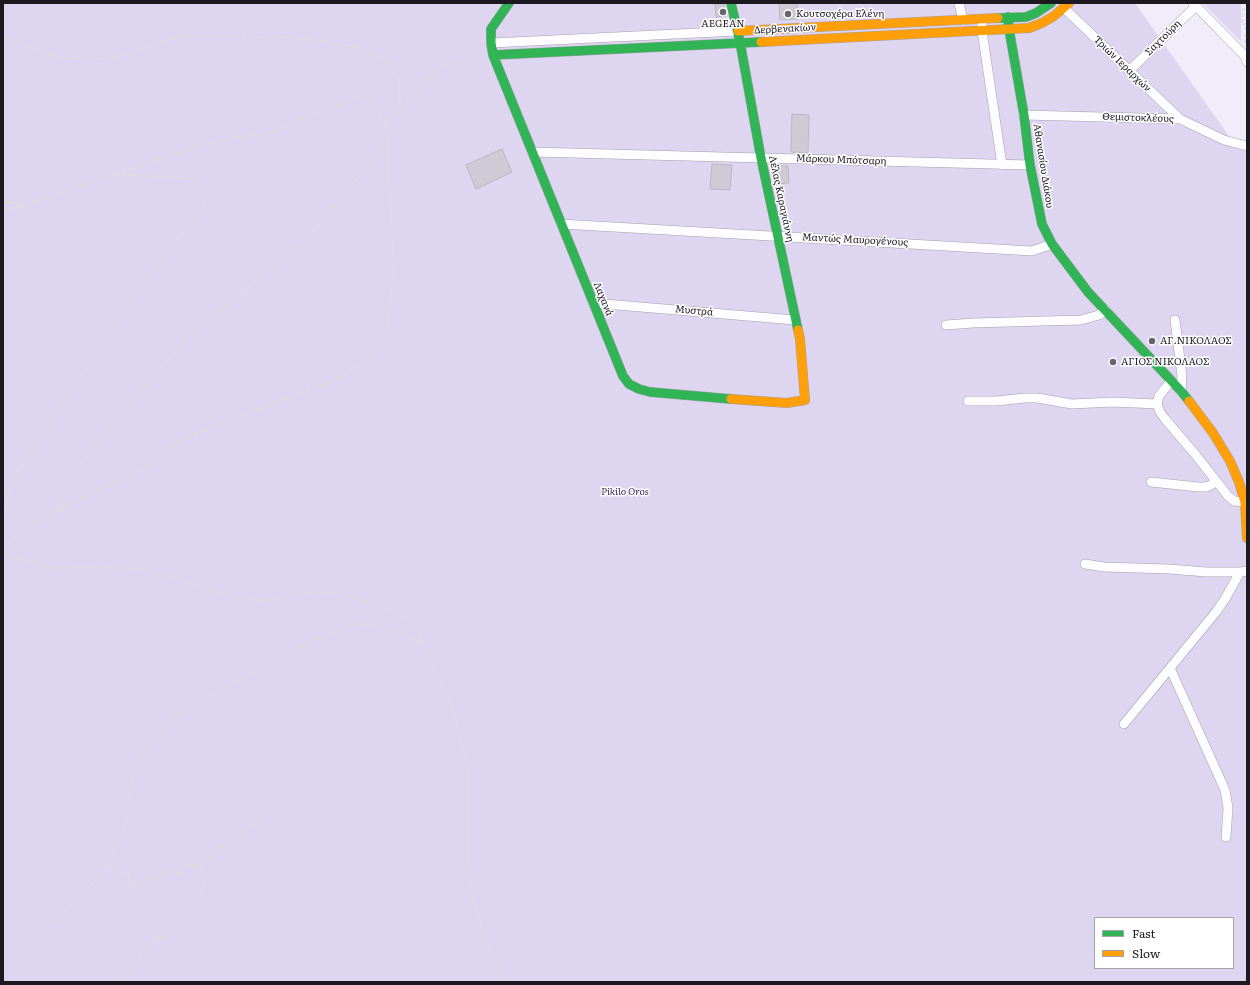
<!DOCTYPE html>
<html>
<head>
<meta charset="utf-8">
<style>
  body { margin:0 }
  #map { position:relative; width:1250px; height:985px; overflow:hidden; background:#f0ecf9; font-family:Literata,serif }
  canvas { display:block }
  .frame { position:absolute; inset:0; border:4px solid #1c1921; pointer-events:none }
  .legend { position:absolute; left:1094px; top:917px; width:140px; height:52px; box-sizing:border-box; background:#fff; border:1px solid #a4a3a6; margin:0; padding:5px 7px; list-style:none; font-size:12px; color:#1c1921 }
  .legend li { display:flex; align-items:center; gap:8px; height:20px }
  .legend b { width:20px; border:1px solid #a4a3a6 }
</style>
</head>
<body>
<div id="map">
<canvas width="1250" height="985"></canvas>
<div class="frame"></div>
<ul class="legend">
<li><b style="height:5px;background:#30b455"></b>Fast</li>
<li><b style="height:5px;background:#ff9f0a"></b>Slow</li>
</ul>
</div>
<script>
const c = document.querySelector('canvas').getContext('2d');
c.lineJoin = 'round';
function paint(path, color) { c.fillStyle = color; c.fill(path, 'evenodd'); }
const poly = rows => new Path2D(rows.map(r => 'M' + r).join(''));
function strokePath(path, color, width, dash) { c.strokeStyle = color; c.lineWidth = width; c.lineCap = dash ? 'butt' : 'round'; c.setLineDash(dash || []); c.stroke(path); }
function label(font, color, halo, rows, align = 'center') {
  c.font = font + ' Literata,serif'; c.lineWidth = 3; c.setLineDash([]); c.textBaseline = 'middle'; c.strokeStyle = halo; c.fillStyle = color; for (const [text, x, y, turn = 0] of rows) {
    c.save(); c.translate(x, y); c.rotate((+turn || 0) * Math.PI / 180); c.textAlign = isNaN(turn) ? turn : align; if (halo) c.strokeText(text, 0, 0); c.fillText(text, 0, 0); c.restore();
  }
}
paint(poly([
  [3,3,1135,3,1238,149,1247,151,1247,982,3,982],
  [1095,918,1233,918,1233,968,1095,968],
  [1203,3,1241,3,1241,42]
]), '#ded5f1');
const building = poly([
  [779,3,797,3,798,19,780,20,779,3],
  [715,4,724,4,726,16,716,17,715,4],
  [792,114,809,115,808,153,791,152,792,114],
  [502,149,512,172,476,189,466,165,502,149],
  [712,164,732,165,730,190,710,189,712,164],
  [778,166,788,166,789,183,774,184,773,176,778,166]
]);
paint(building, '#cecbd6');
strokePath(building, '#bbb8c2', 1);
const street = poly([
  [959,3,963,20],
  [1193,3,1245,56,1247,62],
  [1064,8,1180,119],
  [982,24,982,31,1002,165],
  [491,43,738,31],
  [1129,71,1196,6],
  [1024,115,1180,119,1224,140,1247,146],
  [532,152,1030,165],
  [561,224,1032,251,1052,244],
  [593,303,795,320],
  [1175,320,1182,376,1181,391],
  [946,325,973,323,1081,320,1099,315,1106,310],
  [1171,381,1159,396,1157,404,1160,412,1165,419,1195,454,1228,496,1234,501,1245,502,1247,497],
  [968,401,996,401,1025,398,1037,398,1072,404,1113,402,1157,404],
  [1151,482,1198,487,1206,487,1211,485,1216,481],
  [1085,564,1104,567,1169,569,1206,572,1240,572,1247,571],
  [1170,668,1225,790,1228,808,1226,837],
  [1124,724,1216,612,1225,599,1240,572]
]);
const fast = poly([
  [509,3,491,29,491,43,493,55,623,376,629,384,639,389,650,392,731,399],
  [731,3,740,42,761,158,798,330],
  [1008,17,1009,29,1024,115,1030,165,1042,224,1052,244,1088,292,1181,391,1189,401],
  [998,18,1026,17,1036,13,1051,3],
  [493,55,761,42]
]);
const slow = poly([
  [738,31,998,18],
  [761,42,1029,28,1042,23,1054,16,1069,3],
  [731,399,787,403,805,400,800,339,798,330],
  [1189,401,1213,433,1230,461,1239,482,1245,502,1247,538]
]);
strokePath(street, '#a4a1ab', 10);
strokePath(fast, '#a4a1ab', 10);
strokePath(slow, '#a4a1ab', 10);
strokePath(poly([
  [3,37,38,51,63,58,108,59,182,36,294,37,358,47,389,62,399,80,400,109],
  [1245,43,1246,24,1242,24,1243,9,1247,9],
  [386,124,442,64,462,63],
  [3,202,23,204],
  [3,212,210,142,272,132,365,94,386,124,394,266,387,330,368,360,332,381,182,439,149,466,54,512,3,546],
  [55,512,86,455,194,331,303,243,387,143],
  [3,523,11,483,138,288,203,209,206,191,193,179,117,174],
  [3,555,57,568,97,566,145,570,232,596,264,601,309,593,346,594,383,607,412,621,453,708,469,774,468,836,470,884,484,937,503,982],
  [108,864,122,875,128,873,130,884,132,887,152,876,157,878,160,878,168,869,170,868,180,875,183,866,192,864,200,868],
  [51,922,79,898,106,869,126,825,132,778,155,736,185,709,322,637,355,624,386,627,421,642],
  [123,982,130,972,142,964,140,954,156,938,165,938,170,927,192,910,200,898,204,881,200,869,204,861,215,855,220,847,230,846,243,836,247,827,256,823,260,817,263,818]
]), '#dddde0', 2, [4, 2]);
strokePath(street, '#fdfcfe', 9);
strokePath(fast, '#30b455', 9);
strokePath(slow, '#ff9f0a', 9);
for (const [x, y, r, color] of [
  [723,12,4,"#66636d"],
  [788,14,4,"#66636d"],
  [1152,341,4,"#66636d"],
  [1113,362,4,"#66636d"]
]) { const dot = new Path2D(); dot.arc(x, y, r, 0, 2 * Math.PI); c.fillStyle = color; c.fill(dot); strokePath(dot, '#fff', 1.5); }
label('10px', '#1c1921', '#fff', [
  ["Κουτσοχέρα Ελένη",796,14],
  ["AEGEAN",723,24,"center"],
  ["ΑΓ.ΝΙΚΟΛΑΟΣ",1160,341],
  ["ΑΓΙΟΣ ΝΙΚΟΛΑΟΣ",1121,362]
], 'left');
label('10px', '#1c1921', '#fff', [
  ["Δερβενακίων",785,29,-3],
  ["Σαχτούρη",1163,38,-45],
  ["Τριών Ιεραρχών",1122,64,44],
  ["Θεμιστοκλέους",1138,118,2],
  ["Μάρκου Μπότσαρη",841,160,2],
  ["Αθανασίου Διάκου",1043,166,81],
  ["Λέλας Καραγιάννη",781,199,78],
  ["Μαντώς Μαυρογένους",855,240,3],
  ["Λαχανά",603,299,68],
  ["Μυστρά",694,311,5]
]);
label('italic 10px', '#3e2a5b', '#fff', [
  ["Pikilo Oros",625,492]
]);
</script>
</body>
</html>
